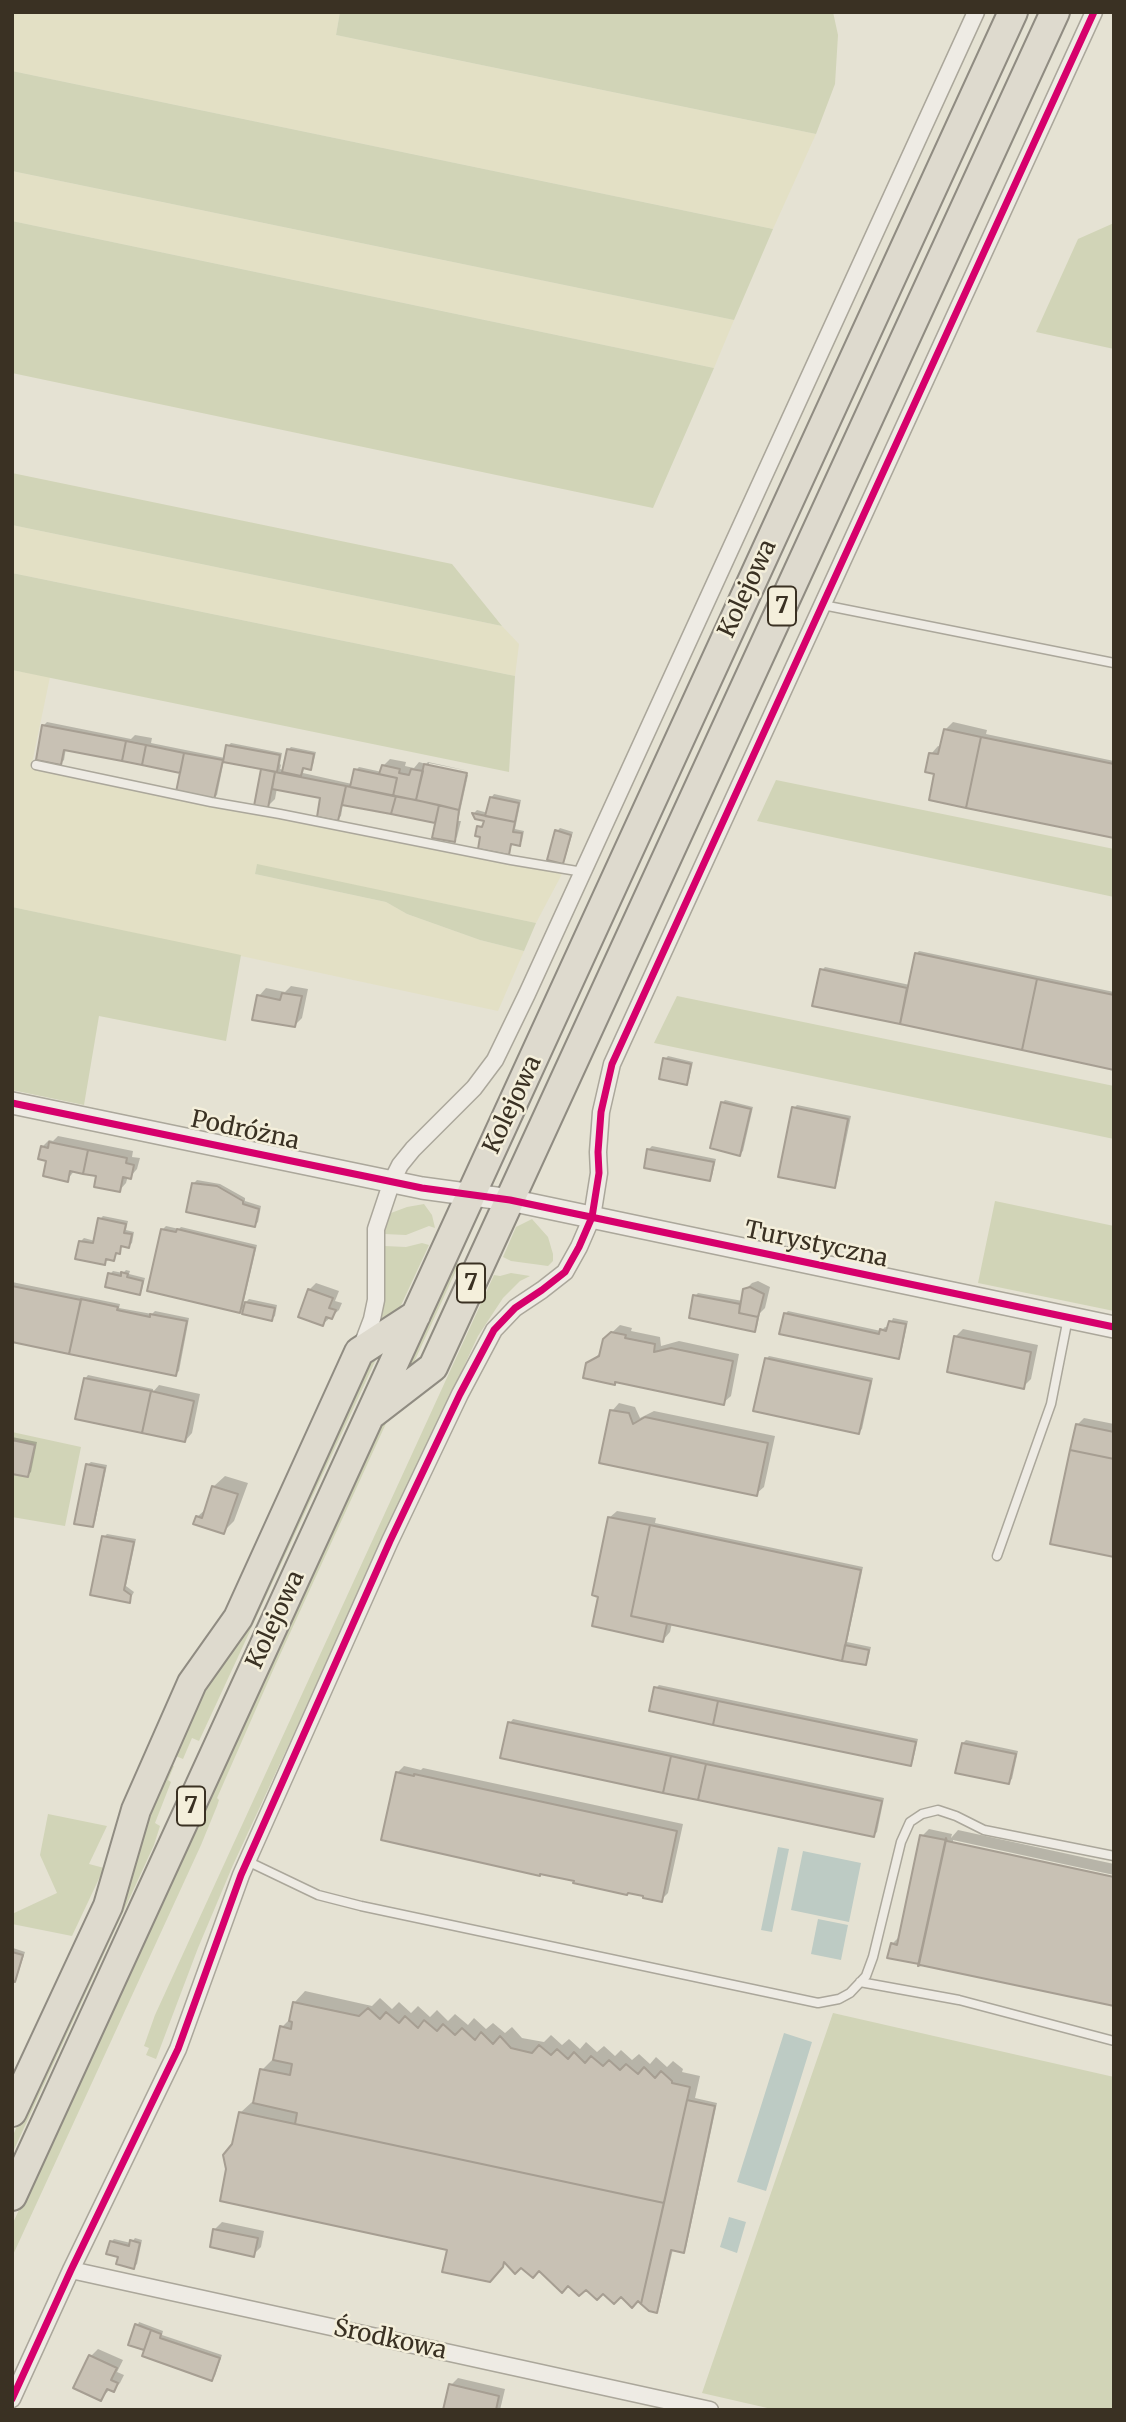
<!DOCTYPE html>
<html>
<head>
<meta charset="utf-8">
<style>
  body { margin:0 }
  #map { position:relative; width:1126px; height:2422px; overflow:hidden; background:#e5e2d3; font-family:Merriweather,serif }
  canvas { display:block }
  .frame { position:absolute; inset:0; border:14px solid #3a3123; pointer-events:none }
</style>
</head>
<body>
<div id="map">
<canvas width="1126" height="2422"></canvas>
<div class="frame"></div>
</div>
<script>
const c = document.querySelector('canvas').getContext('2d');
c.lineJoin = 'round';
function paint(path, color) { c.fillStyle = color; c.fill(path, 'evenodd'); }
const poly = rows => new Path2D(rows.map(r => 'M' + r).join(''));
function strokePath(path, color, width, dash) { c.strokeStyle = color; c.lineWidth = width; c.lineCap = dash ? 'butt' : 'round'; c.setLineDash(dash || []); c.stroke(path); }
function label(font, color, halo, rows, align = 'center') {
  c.font = font + ' Merriweather,serif'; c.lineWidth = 5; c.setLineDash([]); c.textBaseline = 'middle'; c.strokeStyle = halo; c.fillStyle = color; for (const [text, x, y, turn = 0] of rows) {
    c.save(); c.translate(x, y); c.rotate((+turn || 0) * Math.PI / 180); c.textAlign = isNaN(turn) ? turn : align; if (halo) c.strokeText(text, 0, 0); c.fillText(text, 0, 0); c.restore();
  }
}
paint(poly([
  [12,12,340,12,336,35,816,134,773,229,12,71],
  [12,171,734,320,714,368,12,221],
  [12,525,502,626,519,644,515,676,12,573],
  [12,670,50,677,31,768,562,874,536,923,257,865,255,874,386,902,407,914,480,940,524,951,498,1011,12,907]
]), '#e3e0c5');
paint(poly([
  [340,12,833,12,838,35,835,84,816,134,336,35],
  [12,71,773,229,734,320,12,171],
  [12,221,714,368,653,508,12,373],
  [1114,223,1114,349,1036,332,1078,239],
  [12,473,452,564,502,626,12,525],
  [12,573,515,676,509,772,12,670],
  [776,780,1114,849,1114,897,757,821],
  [257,864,536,923,524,951,480,940,407,914,386,902,255,874],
  [12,907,241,955,226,1041,99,1016,84,1105,12,1090],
  [677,996,1114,1086,1114,1139,654,1043],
  [995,1201,1114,1226,1114,1311,978,1283],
  [424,1204,432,1215,435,1228,429,1226,406,1235,384,1234,386,1218,391,1213,407,1207],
  [532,1219,548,1237,553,1254,553,1261,548,1266,511,1261,503,1257,516,1227],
  [422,1243,429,1245,199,1741,192,1738,183,1759,171,1754,361,1367,383,1262,384,1246,406,1247],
  [453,1261,459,1264,274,1668,217,1798,219,1800,217,1806,201,1845,12,2257,12,2225],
  [511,1273,530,1276,520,1281,503,1298,478,1336,233,1865,198,1948,156,2059,146,2055,149,2048,144,2046,155,2015,494,1275,500,1276],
  [12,1432,81,1447,65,1526,12,1517],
  [168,1765,174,1766,168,1780,171,1782,155,1823,160,1826,154,1845,12,2154,12,2138],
  [48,1814,107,1826,89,1864,104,1868,72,1936,12,1924,12,1914,57,1893,40,1855],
  [833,2013,1114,2077,1114,2410,776,2410,702,2393]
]), '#d1d4b7');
paint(poly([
  [778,1847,789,1849,772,1932,761,1930],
  [803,1851,861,1863,849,1922,791,1910],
  [818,1919,848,1925,841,1960,811,1954],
  [784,2033,812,2042,766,2191,737,2182],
  [729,2217,746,2222,737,2253,720,2247]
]), '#bdcbc4');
paint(poly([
  [47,722,131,739,135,735,152,738,151,743,225,758,228,746,231,743,282,753,280,764,281,765,280,769,284,770,288,750,291,747,316,752,313,765,310,768,304,767,303,773,352,784,356,770,359,767,382,772,383,766,390,759,406,762,405,766,414,768,419,762,426,764,428,762,469,771,429,763,429,767,468,775,458,821,461,821,457,837,454,840,437,822,376,808,343,804,341,816,338,819,322,797,277,788,275,799,267,807,262,770,264,768,224,760,217,795,214,798,182,772,66,748,64,760,61,763,38,759,44,725],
  [953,722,987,730,986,734,1114,761,1114,837,937,772,931,754,938,746,942,747,945,730],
  [494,794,521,800,515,829,524,831,522,841,519,844,513,843,508,853,482,835,479,827,485,824,486,820,476,818,474,813,477,810,488,813,491,798],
  [560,828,573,832,565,859,562,862,557,831],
  [919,951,1114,992,1114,1068,814,1005,822,970,825,967,910,985,916,954],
  [291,986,308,989,302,1018,295,1025,259,996,266,988,285,992],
  [668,1056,693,1062,689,1080,686,1083,665,1059],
  [725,1100,753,1107,743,1151,740,1154,722,1103],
  [797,1105,851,1116,837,1183,834,1186,794,1108],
  [58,1136,133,1151,132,1157,140,1158,137,1169,130,1177,128,1176,126,1183,119,1191,98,1175,75,1170,67,1180,48,1160,42,1147,49,1140,53,1141],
  [652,1146,716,1159,712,1176,709,1179,649,1149],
  [197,1180,220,1184,245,1198,245,1201,261,1206,258,1222,255,1225,194,1183],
  [103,1216,128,1221,126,1230,134,1232,132,1243,129,1246,123,1245,113,1259,107,1258,104,1263,81,1241,84,1238,95,1241,100,1219],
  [166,1226,179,1229,181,1227,257,1245,243,1305,249,1299,277,1305,275,1316,272,1319,246,1305,240,1311,163,1229],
  [126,1270,130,1271,129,1274,145,1278,142,1290,139,1293,110,1274,113,1271,123,1273],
  [758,1281,770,1287,765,1308,760,1313,757,1327,754,1330,695,1296,698,1293,743,1301,745,1290,752,1283],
  [12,1282,120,1304,119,1308,152,1314,155,1311,189,1318,179,1371,176,1374,12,1341],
  [316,1283,339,1291,335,1301,342,1303,339,1310,323,1324,309,1290],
  [788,1311,881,1331,885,1327,889,1328,893,1318,908,1321,901,1354,898,1357,785,1314],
  [620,1325,632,1328,631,1331,660,1337,661,1346,679,1341,739,1354,731,1396,723,1403,617,1380,614,1383,588,1363,602,1352,604,1340],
  [963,1329,1038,1345,1031,1379,1023,1387,956,1336],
  [769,1356,873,1378,862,1429,859,1432,766,1359],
  [88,1375,153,1389,153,1392,159,1385,200,1394,192,1433,185,1441,85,1379],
  [619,1403,635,1407,640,1418,654,1411,775,1436,764,1487,756,1494,601,1462,612,1411],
  [1084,1418,1114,1424,1114,1556,1077,1425],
  [12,1437,37,1442,31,1472,28,1475,12,1472],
  [91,1462,107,1465,95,1522,92,1525,87,1465],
  [225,1476,248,1483,234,1521,223,1532,197,1517,207,1508,213,1487],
  [617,1511,656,1518,655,1523,863,1567,847,1642,871,1647,868,1660,865,1664,672,1623,670,1632,663,1640,600,1596,609,1518],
  [107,1534,136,1539,126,1586,134,1592,129,1601,92,1594,104,1537],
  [659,1685,918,1739,913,1761,910,1764,656,1688],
  [513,1719,884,1798,877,1832,874,1835,510,1723],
  [966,1740,1018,1751,1012,1779,1008,1782,963,1743],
  [404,1766,421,1770,423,1768,683,1824,668,1893,661,1900,397,1773],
  [929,1829,952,1834,951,1838,958,1830,1114,1864,1114,1875,953,1840,953,1844,1114,2005,892,1944,900,1936,922,1836],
  [13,1948,25,1952,17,1977,14,1980,12,1980],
  [305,1991,372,2006,380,1998,392,2009,399,2002,411,2013,418,2006,430,2017,437,2010,448,2021,455,2014,468,2025,474,2018,486,2029,493,2023,505,2033,512,2027,522,2038,544,2042,551,2035,562,2045,569,2039,580,2049,586,2042,597,2052,604,2046,615,2056,621,2050,632,2060,639,2054,650,2064,656,2057,667,2067,673,2061,683,2069,682,2072,700,2076,695,2098,717,2103,686,2248,683,2251,673,2249,659,2308,656,2311,638,2299,568,2284,539,2269,505,2262,500,2268,449,2249,233,2145,240,2113,252,2102,254,2102,262,2070,273,2059,275,2059,282,2027,291,2018,294,2003],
  [222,2222,264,2231,261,2247,253,2255,215,2229],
  [135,2238,142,2240,137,2264,134,2267,120,2256,111,2242,114,2239,131,2243],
  [139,2322,163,2331,162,2335,222,2355,215,2376,212,2379,147,2349,130,2343],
  [98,2349,123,2360,117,2372,124,2375,120,2383,113,2390,110,2389,101,2399,91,2356],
  [458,2378,505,2389,500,2410,445,2410,451,2385]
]), '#0003');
const building = poly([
  [42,725,126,741,122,761,64,750,61,765,36,760,42,725],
  [944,729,981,737,966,808,929,800,934,774,925,772,929,753,938,754,944,729],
  [981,737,1114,764,1114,838,966,808,981,737],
  [126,741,146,745,142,765,122,761,126,741],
  [146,745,184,753,180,773,142,765,146,745],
  [226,745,280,755,277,772,223,762,226,745],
  [287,749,314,754,311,770,303,768,301,776,282,772,287,749],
  [184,753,223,760,214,800,176,792,184,753],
  [424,764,467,773,459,810,416,800,424,764],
  [382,765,400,769,399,773,409,775,411,769,423,771,416,800,393,796,397,778,379,774,382,765],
  [261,769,275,772,268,808,254,806,261,769],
  [354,769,397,778,393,796,350,787,354,769],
  [275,772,346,786,338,821,317,817,320,798,272,789,275,772],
  [346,786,396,796,391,814,342,805,346,786],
  [396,796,439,805,435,823,391,814,396,796],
  [490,797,519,803,515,822,485,816,490,797],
  [439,805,459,810,455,842,432,838,439,805],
  [472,813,515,822,513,832,522,833,520,846,511,844,509,855,478,849,480,837,475,836,477,826,482,827,484,821,475,819,472,813],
  [555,830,571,835,563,864,547,860,555,830],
  [915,953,1037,979,1022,1050,900,1024,915,953],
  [820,969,907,988,900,1024,812,1006,820,969],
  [1037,979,1114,995,1114,1070,1022,1050,1037,979],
  [282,993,302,996,295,1027,252,1020,257,995,280,1000,282,993],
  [663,1058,691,1064,687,1085,659,1079,663,1058],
  [721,1102,751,1109,740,1156,710,1148,721,1102],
  [792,1107,848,1119,835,1188,778,1177,792,1107],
  [49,1142,88,1150,83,1174,70,1171,68,1182,43,1176,46,1161,38,1159,41,1146,48,1148,49,1142],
  [647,1149,714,1162,710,1181,644,1168,647,1149],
  [88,1150,127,1158,126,1163,134,1165,131,1179,123,1177,120,1192,94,1187,96,1176,83,1174,88,1150],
  [192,1183,217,1186,243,1201,243,1204,259,1209,255,1227,186,1212,192,1183],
  [98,1218,126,1224,124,1233,132,1234,129,1248,121,1246,120,1254,116,1253,114,1261,106,1259,105,1265,75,1259,79,1241,93,1243,98,1218],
  [161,1229,176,1232,177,1229,255,1248,240,1313,147,1291,161,1229],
  [121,1272,128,1274,127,1277,143,1281,140,1295,105,1287,108,1273,121,1276,121,1272],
  [12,1286,81,1300,69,1354,12,1342,12,1286],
  [750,1287,764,1294,758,1317,739,1313,743,1289,750,1287],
  [308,1289,333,1298,329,1308,336,1310,332,1319,326,1317,323,1326,298,1317,308,1289],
  [693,1295,740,1304,739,1313,758,1317,755,1332,689,1318,693,1295],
  [81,1299,118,1307,117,1310,150,1317,150,1314,187,1321,176,1376,69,1354,81,1299],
  [245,1302,275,1308,272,1321,242,1314,245,1302],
  [784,1313,879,1334,880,1329,886,1331,889,1321,906,1324,899,1359,779,1334,784,1313],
  [611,1332,626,1335,625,1338,655,1344,654,1352,671,1348,733,1361,724,1405,615,1382,615,1385,583,1378,586,1363,599,1356,603,1339,611,1332],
  [954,1336,1031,1352,1024,1389,947,1372,954,1336],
  [765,1358,871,1381,859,1434,753,1411,765,1358],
  [84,1378,151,1391,142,1433,75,1419,84,1378],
  [151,1391,194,1401,185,1442,142,1433,151,1391],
  [610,1410,629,1413,633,1424,645,1417,768,1443,757,1496,599,1463,610,1410],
  [1076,1424,1114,1432,1114,1459,1070,1450,1076,1424],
  [12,1440,35,1445,28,1477,12,1474,12,1440],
  [1070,1450,1114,1459,1114,1557,1050,1544,1070,1450],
  [86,1464,105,1468,93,1527,74,1524,86,1464],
  [212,1486,238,1494,224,1534,193,1524,196,1516,202,1518,212,1486],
  [608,1517,650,1525,631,1616,667,1624,663,1642,592,1626,598,1597,592,1595,608,1517],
  [650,1525,861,1570,842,1661,631,1616,650,1525],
  [102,1536,134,1542,124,1590,131,1595,130,1603,90,1595,102,1536],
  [845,1645,869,1650,866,1665,842,1661,845,1645],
  [654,1687,718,1701,713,1725,649,1711,654,1687],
  [718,1701,916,1742,911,1766,713,1725,718,1701],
  [508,1722,671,1756,663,1793,500,1758,508,1722],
  [962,1743,1016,1754,1009,1784,955,1773,962,1743],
  [671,1756,706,1764,698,1800,663,1793,671,1756],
  [706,1764,882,1801,874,1837,698,1800,706,1764],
  [396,1772,414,1776,414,1774,677,1831,662,1902,643,1898,643,1896,628,1893,627,1895,573,1883,574,1881,540,1874,540,1876,381,1840,396,1772],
  [920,1835,946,1840,919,1964,887,1958,891,1943,897,1945,920,1835],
  [946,1838,947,1841,1114,1877,1114,2006,920,1965,918,1966,946,1838],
  [12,1952,23,1955,15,1982,12,1981,12,1952],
  [293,2002,359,2016,368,2008,380,2019,386,2012,399,2023,405,2016,418,2028,424,2020,437,2031,443,2024,455,2035,462,2028,475,2040,481,2032,493,2044,500,2036,511,2048,532,2053,539,2045,551,2055,557,2049,568,2059,574,2052,585,2063,591,2056,603,2066,609,2060,620,2070,626,2064,638,2074,644,2067,655,2078,661,2071,672,2081,672,2083,690,2087,664,2203,295,2124,297,2113,253,2103,260,2069,290,2075,292,2064,273,2060,280,2026,291,2029,292,2022,289,2021,293,2002],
  [687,2100,715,2106,684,2253,671,2250,657,2313,649,2311,641,2304,687,2100],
  [239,2112,664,2203,641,2304,638,2301,632,2308,621,2297,614,2304,603,2294,597,2300,586,2290,579,2296,568,2286,562,2293,539,2271,533,2278,521,2268,515,2274,504,2262,503,2267,490,2282,442,2272,447,2250,220,2201,226,2169,223,2155,232,2144,239,2112],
  [213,2229,258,2238,254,2257,210,2247,213,2229],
  [130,2240,140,2243,134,2269,116,2264,118,2257,106,2254,110,2241,129,2246,130,2240],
  [135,2324,151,2330,144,2350,128,2345,135,2324],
  [151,2330,161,2334,160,2338,220,2358,212,2381,142,2356,151,2330],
  [89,2355,117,2368,111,2380,118,2383,114,2392,107,2389,101,2401,73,2388,89,2355],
  [449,2384,499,2396,496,2410,443,2410,449,2384]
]);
paint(building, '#c8c1b4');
strokePath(building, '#a69e92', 2);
const service = poly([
  [823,605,1114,663],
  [36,765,211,802,280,814,511,860,583,872],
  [997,1556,1051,1404,1068,1318],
  [247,1861,318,1895,361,1906,818,2003,839,1999,850,1993,866,1976,873,1957,901,1842,910,1822,922,1814,938,1810,956,1816,984,1830,1114,1856],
  [860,1982,959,2000,1114,2041]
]);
const minor = poly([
  [361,1348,372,1319,376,1300,376,1229,392,1181,400,1165,413,1149,474,1088,495,1060,527,994,976,12],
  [71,2270,710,2410],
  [12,2399,71,2270,178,2049,241,1875,390,1541,460,1394,494,1330,515,1308,542,1290,565,1272,579,1247,592,1217,599,1173,598,1152,601,1112,612,1064,1094,12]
]);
const tertiary = poly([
  [12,1103,422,1188,510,1200,1114,1327]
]);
const trunk = poly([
  [372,1414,433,1367,1055,12],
  [12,2112,108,1906,136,1810,192,1683,238,1618,359,1352,416,1315],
  [12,2196,1013,12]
]);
strokePath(service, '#aba79b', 11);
strokePath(minor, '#aba79b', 19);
strokePath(tertiary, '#aba79b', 24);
strokePath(trunk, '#908c82', 32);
strokePath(service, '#eeebe4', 8);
strokePath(minor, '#eeebe4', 16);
strokePath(tertiary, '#eeebe4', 21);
strokePath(trunk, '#dedace', 28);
strokePath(poly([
  [12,1103,422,1188,510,1200,1114,1327],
  [12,2399,71,2270,178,2049,241,1875,390,1541,460,1394,494,1330,515,1308,542,1290,565,1272,579,1247,592,1217,599,1173,598,1152,601,1112,612,1064,1094,12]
]), '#d6006c', 7);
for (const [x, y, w] of [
  [782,606,28],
  [471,1283,28],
  [191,1806,28]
]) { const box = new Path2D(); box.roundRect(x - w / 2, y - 19.5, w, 39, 5); c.fillStyle = '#f4efdb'; c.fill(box); strokePath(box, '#3a3123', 2); }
label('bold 23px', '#3a3123', null, [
  ["7",782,606],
  ["7",471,1283],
  ["7",191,1806]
]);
label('24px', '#3a3123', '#f4efdb', [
  ["Kolejowa",748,589,-65],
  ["Kolejowa",513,1105,-65],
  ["Podróżna",245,1131,12],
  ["Turystyczna",816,1245,12],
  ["Kolejowa",276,1620,-65],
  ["Środkowa",390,2340,12]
]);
</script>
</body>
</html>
